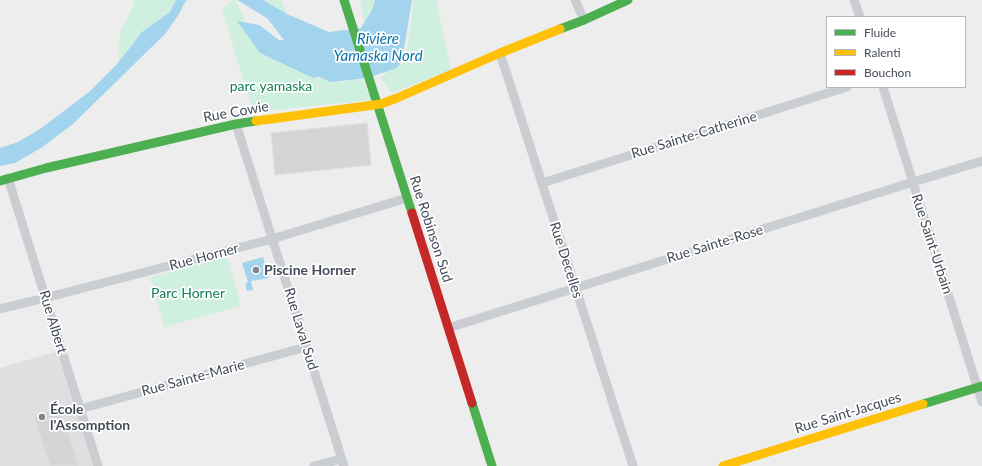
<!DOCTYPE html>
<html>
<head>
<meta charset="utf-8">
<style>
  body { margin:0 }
  #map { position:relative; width:982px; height:466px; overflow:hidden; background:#eeeded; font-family:Lato,sans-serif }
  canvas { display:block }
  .legend { position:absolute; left:826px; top:16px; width:140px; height:72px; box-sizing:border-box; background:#fff; border:1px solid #b4b7bd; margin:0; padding:5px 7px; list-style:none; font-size:12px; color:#444c5a }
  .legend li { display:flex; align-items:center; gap:8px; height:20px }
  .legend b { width:20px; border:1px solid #b4b7bd }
</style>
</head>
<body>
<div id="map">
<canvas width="982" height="466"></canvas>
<ul class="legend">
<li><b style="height:5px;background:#4caf50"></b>Fluide</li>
<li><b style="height:5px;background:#ffc107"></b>Ralenti</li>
<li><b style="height:5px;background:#c62828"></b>Bouchon</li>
</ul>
</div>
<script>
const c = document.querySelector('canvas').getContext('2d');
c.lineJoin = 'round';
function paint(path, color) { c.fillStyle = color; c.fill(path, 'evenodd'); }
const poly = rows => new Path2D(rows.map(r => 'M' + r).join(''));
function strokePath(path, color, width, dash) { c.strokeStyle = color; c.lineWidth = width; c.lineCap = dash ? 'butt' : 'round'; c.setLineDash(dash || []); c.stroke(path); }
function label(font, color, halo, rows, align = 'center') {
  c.font = font + ' Lato,sans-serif'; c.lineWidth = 3.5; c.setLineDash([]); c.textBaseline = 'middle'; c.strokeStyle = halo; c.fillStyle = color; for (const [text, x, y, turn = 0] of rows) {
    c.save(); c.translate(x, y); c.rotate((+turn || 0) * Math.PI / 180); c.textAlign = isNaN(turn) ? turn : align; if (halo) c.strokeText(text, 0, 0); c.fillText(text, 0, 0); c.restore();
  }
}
paint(poly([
  [62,350,98,466,0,466,0,368]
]), '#e0dedf');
paint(poly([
  [134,0,176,0,170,12,142,32,118,63,120,32,134,5],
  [232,0,235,0,260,53,313,78,363,79,371,100,253,112,222,9],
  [263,0,281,0,287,14],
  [360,0,375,0,372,10,364,24],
  [414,0,436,0,451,70,391,93,380,77,405,62],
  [227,256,241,306,164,327,151,277]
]), '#cfefdf');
paint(poly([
  [176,0,187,0,185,2,179,14,166,33,73,124,41,148,15,163,0,166,0,148,18,142,40,129,89,92,118,63,142,32,170,12],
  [237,0,263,0,287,14,329,32,361,28,372,10,375,0,412,0,402,61,397,68,367,78,330,82,320,77,313,78,260,53,237,21,259,25,279,40,284,40,267,18],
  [263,257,269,278,251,281,253,290,247,291,245,284,248,282,242,263]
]), '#a2d4ee');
const building = poly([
  [367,123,371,165,275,175,271,133,367,123],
  [60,408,79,466,50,466,34,417,60,408]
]);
paint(building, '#d5d5d7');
strokePath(building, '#dfdfe0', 1);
strokePath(poly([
  [575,0,584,20],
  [854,0,860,17],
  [500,53,633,466],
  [883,87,982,402],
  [236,124,344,466],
  [8,178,98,466],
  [542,183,847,87],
  [0,309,45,298,272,239,407,198],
  [448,328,913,182,982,161],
  [80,409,306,347],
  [314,466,341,459]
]), '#cacdd1', 9);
strokePath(poly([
  [344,0,412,213],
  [560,29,584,20,628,0],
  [0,181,46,168,236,124,256,121],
  [472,403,492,466],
  [923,404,982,386]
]), '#4caf50', 9);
strokePath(poly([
  [256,121,381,104,397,98,500,53,560,29],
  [723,466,923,404]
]), '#ffc107', 9);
strokePath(poly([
  [412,213,472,403]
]), '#c62828', 9);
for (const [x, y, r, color] of [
  [256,270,4,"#80848d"],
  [42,417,4,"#80848d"]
]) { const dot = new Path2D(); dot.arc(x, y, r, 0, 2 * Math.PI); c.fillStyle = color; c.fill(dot); strokePath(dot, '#fff', 1.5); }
label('14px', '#127e56', '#fff', [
  ["parc yamaska",271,86],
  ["Parc Horner",188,293]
]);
label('14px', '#444c5a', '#fff', [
  ["Rue Cowie",236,112,-10],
  ["Rue Sainte-Catherine",694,135,-17],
  ["Rue Robinson Sud",431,229,72],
  ["Rue Sainte-Rose",715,244,-17],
  ["Rue Saint-Urbain",932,244,72],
  ["Rue Horner",204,257,-15],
  ["Rue Decelles",566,260,72],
  ["Rue Albert",53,322,73],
  ["Rue Laval Sud",301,329,73],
  ["Rue Sainte-Marie",193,378,-15],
  ["Rue Saint-Jacques",848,413,-17]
]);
label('bold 14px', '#444c5a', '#fff', [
  ["Piscine Horner",264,270],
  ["École",50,409],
  ["l'Assomption",50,425]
], 'left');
label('italic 15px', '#0572ab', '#fff', [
  ["Rivière",378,39],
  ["Yamaska Nord",378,56]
]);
</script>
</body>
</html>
